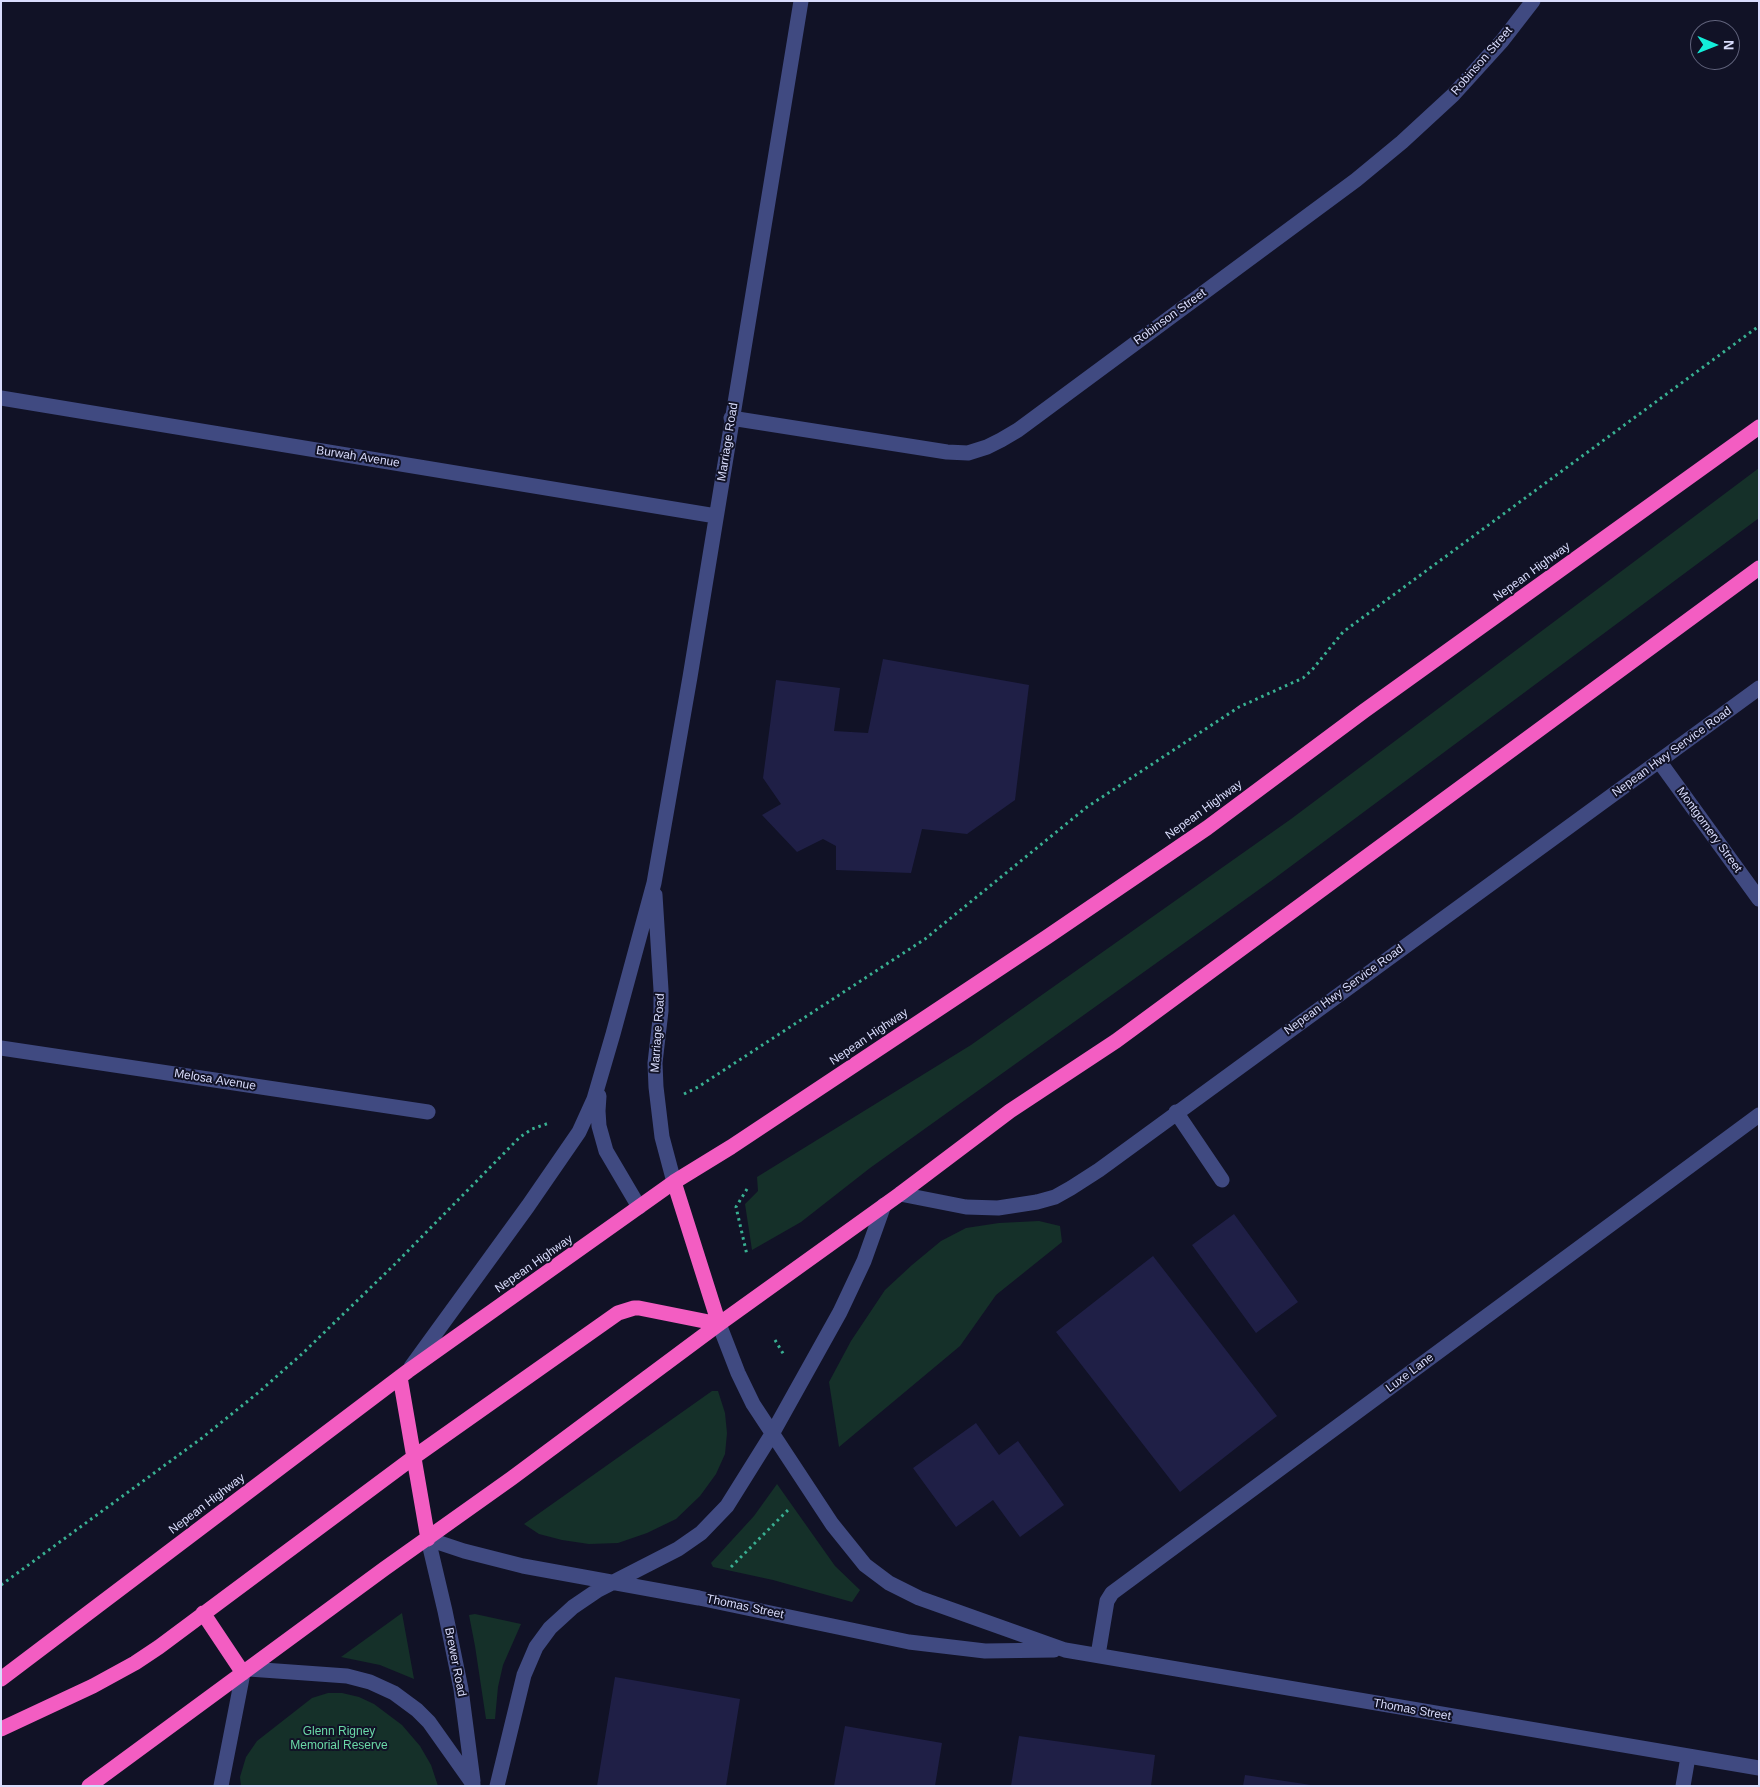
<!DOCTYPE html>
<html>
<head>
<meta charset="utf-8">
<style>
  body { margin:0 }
  #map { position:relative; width:1760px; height:1787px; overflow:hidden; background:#111226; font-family:Arial,sans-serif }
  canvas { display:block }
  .frame { position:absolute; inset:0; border:2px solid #d9dcfc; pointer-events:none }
  .north { position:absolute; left:1690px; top:20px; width:50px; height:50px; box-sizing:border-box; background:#111226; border:1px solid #61637c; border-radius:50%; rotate:91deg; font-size:14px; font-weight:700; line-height:20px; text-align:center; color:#d9dcfc }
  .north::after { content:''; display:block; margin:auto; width:18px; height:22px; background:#13eed9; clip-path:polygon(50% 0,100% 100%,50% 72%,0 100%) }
</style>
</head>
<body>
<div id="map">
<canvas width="1760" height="1787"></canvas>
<div class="frame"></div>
<div class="north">N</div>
</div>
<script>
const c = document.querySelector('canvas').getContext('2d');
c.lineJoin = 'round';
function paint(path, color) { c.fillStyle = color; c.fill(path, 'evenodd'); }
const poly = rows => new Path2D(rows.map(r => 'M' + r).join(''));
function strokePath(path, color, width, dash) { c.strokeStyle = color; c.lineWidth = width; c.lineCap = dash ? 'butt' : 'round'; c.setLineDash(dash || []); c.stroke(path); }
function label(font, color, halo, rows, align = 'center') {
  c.font = font + ' Arial,sans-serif'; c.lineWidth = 4; c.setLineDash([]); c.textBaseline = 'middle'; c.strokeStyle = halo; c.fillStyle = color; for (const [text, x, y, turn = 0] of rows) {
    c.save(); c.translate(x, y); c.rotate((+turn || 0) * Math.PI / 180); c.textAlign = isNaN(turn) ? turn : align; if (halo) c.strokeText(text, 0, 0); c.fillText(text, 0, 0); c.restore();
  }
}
paint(poly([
  [1759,468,1759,518,1271,881,870,1168,801,1222,752,1250,745,1204,758,1191,757,1177,971,1045,1291,819],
  [1039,1221,1060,1226,1062,1242,996,1295,960,1346,839,1447,829,1382,851,1341,885,1290,912,1265,941,1241,966,1228,999,1223],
  [712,1391,718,1391,725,1413,727,1433,725,1454,716,1474,700,1496,676,1519,647,1533,618,1543,589,1544,562,1540,539,1534,524,1524],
  [777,1484,835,1566,860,1590,852,1602,773,1580,713,1567,711,1563,754,1516],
  [402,1613,414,1679,380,1665,341,1657],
  [475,1614,521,1624,503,1665,498,1687,495,1719,486,1719,475,1646,469,1615],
  [328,1693,342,1693,359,1697,374,1704,402,1725,420,1746,431,1765,438,1786,241,1786,240,1777,246,1757,257,1741,312,1698]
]), '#153029');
paint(poly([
  [883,659,1029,685,1015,800,967,834,922,829,911,873,836,870,836,846,823,839,797,852,762,815,781,804,763,778,776,680,840,688,834,731,868,733],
  [1234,1214,1298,1302,1256,1333,1192,1245],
  [1153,1256,1277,1416,1180,1492,1056,1332],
  [976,1423,999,1455,1018,1441,1064,1505,1020,1537,993,1500,956,1527,913,1468],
  [615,1677,740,1699,726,1786,597,1786],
  [845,1726,942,1743,935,1786,834,1786],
  [1019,1736,1155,1755,1151,1786,1011,1786],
  [1245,1775,1311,1785,1311,1786,1243,1786]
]), '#1f1f46');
strokePath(poly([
  [684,1094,698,1087,925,939,1087,807,1239,707,1303,678,1312,670,1343,632,1759,326],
  [747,1189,736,1207,747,1255],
  [775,1340,784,1355],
  [731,1567,788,1510],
  [1,1585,202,1438,259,1392,303,1353,395,1264,520,1137,532,1129,549,1123]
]), '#39b092', 3, [2.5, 4]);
strokePath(poly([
  [1,398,716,516],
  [731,418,947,452,968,453,987,447,1001,440,1018,430,1356,180,1402,142,1453,95,1502,41,1533,1],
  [1659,761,1759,899],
  [655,895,661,990,661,1011,655,1063,656,1087,662,1137,674,1182],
  [1,1048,428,1112],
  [599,1096,598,1111,599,1126,606,1151,639,1207],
  [1176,1112,1222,1180],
  [900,1194,966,1207,998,1208,1037,1202,1055,1197,1071,1188,1099,1170,1759,688],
  [719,1324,738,1373,753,1404,832,1524,865,1565,889,1583,919,1598,1065,1650,1759,1768],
  [411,1367,528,1206,579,1132,594,1099,613,1034,654,883,690,677,801,1],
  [428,1539,464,1551,523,1566,699,1598,909,1642,985,1651,1054,1650],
  [428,1539,445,1611,461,1689,473,1781],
  [1098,1655,1107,1601,1112,1593,1759,1115],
  [249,1669,347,1676,370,1682,394,1693,417,1710,429,1722,473,1784],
  [221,1786,243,1673],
  [497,1786,524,1675,536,1647,550,1628,573,1607,598,1590,678,1549,701,1533,727,1506,772,1434,840,1312,864,1261,884,1205],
  [1683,1786,1688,1757]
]), '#404a81', 15);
strokePath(poly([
  [674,1182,719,1324],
  [400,1377,428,1539],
  [203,1613,243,1673],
  [1,1679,408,1371,674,1182,731,1147,1047,937,1207,828,1364,711,1759,427],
  [1,1729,93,1686,135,1663,159,1647,414,1457,618,1313,634,1308,639,1308,719,1324],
  [89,1786,384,1569,512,1478,719,1324,900,1194,1010,1111,1116,1041,1759,568]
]), '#f35dc2', 15);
label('12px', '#d9dcfc', '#111226', [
  ["Robinson Street",1482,61,-49],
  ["Robinson Street",1170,317,-36],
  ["Marriage Road",728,442,-81],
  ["Burwah Avenue",358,457,9],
  ["Nepean Highway",1532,572,-36],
  ["Nepean Hwy Service Road",1672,752,-36],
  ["Nepean Highway",1204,810,-36],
  ["Montgomery Street",1709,830,54],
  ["Nepean Hwy Service Road",1344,990,-36],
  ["Marriage Road",658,1033,-86],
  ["Nepean Highway",869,1037,-34],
  ["Melosa Avenue",215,1080,9],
  ["Nepean Highway",534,1264,-35],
  ["Luxe Lane",1410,1373,-37],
  ["Nepean Highway",207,1504,-37],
  ["Thomas Street",745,1607,12],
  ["Brewer Road",455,1662,79],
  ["Thomas Street",1412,1710,10]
]);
label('12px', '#6ad8a7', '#111226', [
  ["Glenn Rigney",339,1732],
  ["Memorial Reserve",339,1746]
]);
</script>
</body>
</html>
